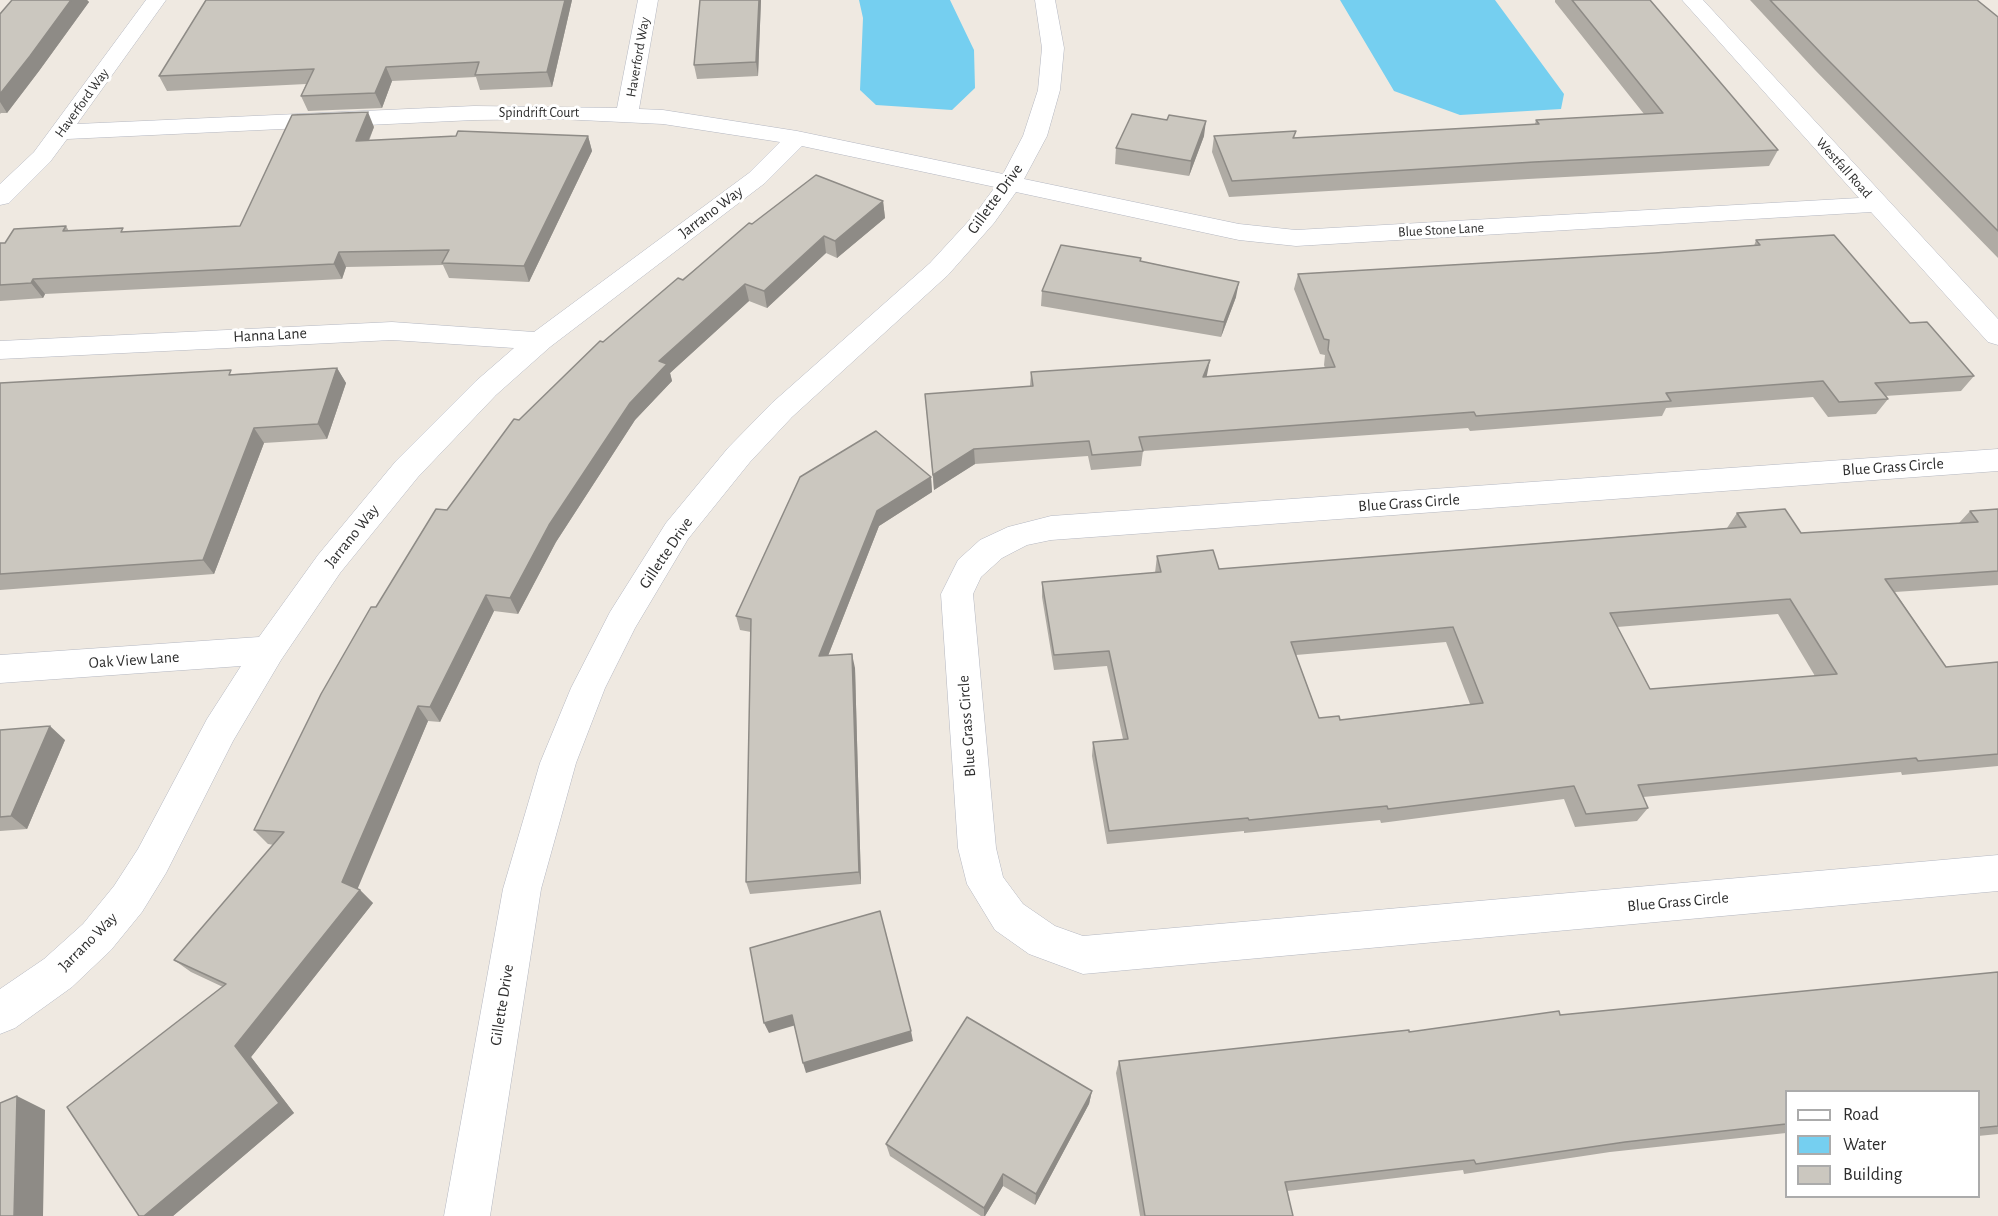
<!DOCTYPE html>
<html>
<head>
<meta charset="utf-8">
<style>
  body { margin:0 }
  #map { position:relative; width:1998px; height:1216px; overflow:hidden; background:#efe9e1; font-family:"Alegreya Sans",sans-serif }
  canvas { display:block }
  .legend { position:absolute; left:1785px; top:1090px; width:195px; height:108px; box-sizing:border-box; background:#fff; border:2px solid #ababab; margin:0; padding:8px 10px; list-style:none; font-size:18px; color:#2e2e2e }
  .legend li { display:flex; align-items:center; gap:12px; height:30px }
  .legend b { width:30px; border:2px solid #ababab }
</style>
</head>
<body>
<div id="map">
<canvas width="1998" height="1216"></canvas>
<ul class="legend">
<li><b style="height:8px;background:#fff"></b>Road</li>
<li><b style="height:16px;background:#75cff0"></b>Water</li>
<li><b style="height:16px;background:#cbc7bf"></b>Building</li>
</ul>
</div>
<script>
const c = document.querySelector('canvas').getContext('2d');
c.lineJoin = 'round';
function paint(path, color) { c.fillStyle = color; c.fill(path, 'evenodd'); }
const poly = rows => new Path2D(rows.map(r => 'M' + r).join(''));
function strokePath(path, color, width, dash) { c.strokeStyle = color; c.lineWidth = width; c.lineCap = dash ? 'butt' : 'round'; c.setLineDash(dash || []); c.stroke(path); }
function label(font, color, halo, rows, align = 'center') {
  c.font = font + ' "Alegreya Sans",sans-serif'; c.lineWidth = 6; c.setLineDash([]); c.textBaseline = 'middle'; c.strokeStyle = halo; c.fillStyle = color; for (const [text, x, y, turn = 0] of rows) {
    c.save(); c.translate(x, y); c.rotate((+turn || 0) * Math.PI / 180); c.textAlign = isNaN(turn) ? turn : align; if (halo) c.strokeText(text, 0, 0); c.fillText(text, 0, 0); c.restore();
  }
}
paint(poly([
  [859,0,950,0,974,50,975,88,952,110,876,105,860,90,863,18],
  [1340,0,1495,0,1564,94,1561,109,1460,115,1394,91]
]), '#75cff0');
const minor = poly([
  [146,0,166,0,77,124,474,106,617,108,638,0,658,0,639,109,663,110,797,131,1003,174,1023,136,1038,90,1042,48,1035,0,1055,0,1064,48,1060,90,1047,136,1024,179,1239,224,1296,230,1859,198,1682,0,1703,0,1998,319,1998,345,1988,342,1871,212,1296,246,1239,240,1016,192,994,223,948,275,792,417,750,462,688,539,635,628,605,688,576,763,541,889,490,1216,444,1216,503,889,540,763,571,688,610,612,666,523,728,448,772,403,930,263,976,213,995,187,802,146,765,183,550,347,496,395,418,477,340,573,281,660,233,741,166,873,142,912,111,950,72,987,15,1028,0,1034,0,989,44,959,83,924,114,886,138,849,207,719,241,666,0,683,0,655,259,637,318,555,396,461,476,381,514,348,392,340,0,359,0,341,392,322,534,332,749,173,780,142,663,124,560,119,474,120,67,139,50,162,9,203,0,205,0,184,34,152,146,0],
  [1998,449,1998,471,1051,540,1027,545,1002,558,981,577,973,594,996,848,1003,877,1023,904,1055,926,1083,936,1998,855,1998,891,1083,974,1029,954,995,930,967,884,958,848,941,594,958,560,980,540,1008,527,1051,516,1998,449]
]);
strokePath(minor, '#b4b7c1', 1);
paint(minor, '#fff');
paint(poly([
  [12,0,87,0,89,2,39,71,7,113,1,113,0,114,0,14],
  [572,0,552,87,480,90,476,77,392,81,382,108,308,111,301,96,306,84,167,91,159,76],
  [700,0,761,0,758,76,697,79,694,65],
  [1555,0,1650,0,1778,150,1769,166,1528,179,1229,197,1212,152,1214,136,1296,131,1294,138,1535,124,1536,120,1644,114,1555,2],
  [1750,0,1977,0,1998,17,1998,258,1815,70],
  [374,127,369,141,588,136,592,151,529,282,449,278,443,265,346,267,342,279,45,294,43,298,0,301,0,243,5,243,66,226,69,231,126,232,240,226],
  [1204,136,1189,176,1115,164,1116,148],
  [883,201,885,218,837,258,826,253,767,308,749,301,670,373,672,381,635,420,556,542,518,614,494,611,440,722,428,721,357,888,360,890,373,903,251,1057,294,1113,173,1216,139,1216,223,987,191,972,174,960,274,845,268,844,254,830,376,607,447,510,519,420,603,342,752,224],
  [1756,240,1910,323,1974,376,1961,391,1885,396,1888,399,1876,414,1828,417,1813,397,1666,408,1662,416,1559,424,1470,431,1468,428,1143,451,1141,466,1091,470,1088,456,975,464,934,490,925,394,1030,386,1031,372,1207,375,1206,377,1325,368,1324,365,1325,355,1320,354,1294,289,1298,274,1655,253,1754,246],
  [1140,262,1236,297,1221,337,1041,306,1042,291],
  [337,368,346,383,327,439,264,443,214,574,0,590,0,383,234,374],
  [931,477,932,492,879,526,828,656,855,668,861,884,750,894,746,882,751,632,740,630,736,616],
  [1998,509,1998,585,1895,592,1946,667,1998,662,1998,766,1902,775,1901,772,1643,797,1648,808,1637,821,1575,827,1564,799,1381,823,1380,820,1244,833,1244,831,1107,844,1092,756,1093,742,1123,739,1107,666,1054,670,1042,597,1042,582,1155,573,1157,556,1219,569,1727,528,1737,513,1801,533,1959,523,1970,511],
  [1778,614,1815,676,1650,689,1617,627],
  [1446,642,1470,704,1340,720,1319,718,1296,655],
  [0,730,65,740,27,829,0,831],
  [1998,972,1998,1134,1978,1136,1978,1092,1786,1092,1786,1133,1610,1152,1464,1174,1463,1170,1287,1191,1293,1216,1140,1216,1116,1073,1119,1061,1409,1032,1560,1015],
  [1092,1091,1089,1104,1035,1205,1003,1186,985,1216,981,1216,890,1156,886,1144]
]), '#afaba4');
paint(poly([
  [71,0,87,0,89,2,39,71,7,113,0,102,0,94],
  [565,0,572,0,552,87,547,72],
  [759,0,761,0,758,76,756,62],
  [386,67,392,81,382,108,375,93],
  [368,112,374,127,362,156,356,141],
  [1206,121,1204,136,1189,176,1191,161],
  [588,136,592,151,529,282,524,266],
  [883,201,885,218,837,258,835,241],
  [824,236,826,253,767,308,764,291],
  [339,252,346,267,342,279,334,264],
  [33,279,45,294,43,298,31,283],
  [1239,282,1236,297,1221,337,1224,322],
  [745,284,749,301,670,373,672,381,635,420,556,542,518,614,510,598,549,525,630,403,659,361],
  [1210,360,1207,375,1200,392,1203,377],
  [337,368,346,383,327,439,318,424],
  [254,428,264,443,214,574,203,560],
  [974,449,975,464,934,490,933,475],
  [931,477,932,492,879,526,822,671,819,656,877,511],
  [486,595,494,611,440,722,430,707],
  [852,654,855,668,861,884,859,872],
  [418,706,428,721,355,895,342,882],
  [50,726,65,740,27,829,11,816],
  [360,890,373,903,251,1057,294,1113,173,1216,144,1216,235,1046],
  [792,1015,796,1025,769,1033,764,1023],
  [911,1031,913,1041,806,1073,803,1063],
  [1092,1091,1089,1104,1035,1205,1036,1194],
  [17,1096,45,1110,43,1216,14,1216],
  [1003,1174,1003,1186,985,1216,984,1216,984,1208]
]), '#8e8b86');
const building = poly([
  [12,0,71,0,30,56,0,94,0,14,12,0],
  [206,0,565,0,547,72,475,75,479,62,386,67,375,93,301,96,314,69,159,76,206,0],
  [700,0,759,0,756,62,694,65,700,0],
  [1572,0,1650,0,1778,150,1534,162,1232,181,1214,136,1296,131,1293,138,1539,124,1536,120,1663,113,1572,0],
  [1770,0,1977,0,1998,17,1998,231,1823,55,1770,0],
  [368,112,356,141,456,136,458,131,588,136,524,266,442,263,449,250,339,252,334,264,33,279,31,283,0,285,0,243,5,243,14,229,66,226,63,231,123,228,121,232,240,226,292,115,368,112],
  [1132,114,1167,120,1169,115,1206,121,1191,161,1116,148,1132,114],
  [816,175,883,201,835,241,824,236,764,291,745,284,659,361,667,364,630,403,549,525,510,598,486,595,430,707,418,706,342,882,360,890,235,1046,279,1103,144,1216,139,1216,67,1107,226,984,174,960,284,832,254,830,321,694,371,607,376,607,436,509,447,510,514,419,519,420,600,341,603,342,678,278,683,280,749,223,752,224,816,175],
  [1834,235,1910,323,1927,322,1974,376,1875,383,1888,399,1839,402,1823,381,1666,393,1671,401,1476,416,1474,412,1139,437,1143,451,1092,455,1089,441,974,449,933,475,925,394,1033,386,1031,372,1210,360,1203,377,1335,367,1328,350,1329,340,1324,339,1298,274,1655,253,1760,245,1756,240,1834,235],
  [1061,245,1141,258,1140,261,1239,282,1224,322,1042,291,1061,245],
  [337,368,318,424,254,428,203,560,0,574,0,383,231,370,229,375,337,368],
  [876,431,931,477,877,511,819,656,852,654,859,872,746,882,751,619,736,616,800,477,876,431],
  [1785,509,1801,533,1978,522,1970,511,1998,509,1998,571,1885,579,1946,667,1998,662,1998,754,1918,761,1916,758,1638,785,1648,808,1586,814,1574,786,1388,809,1387,806,1249,820,1248,818,1109,831,1093,742,1128,739,1109,651,1054,655,1042,582,1161,572,1157,556,1213,550,1219,569,1746,527,1737,513,1785,509],
  [1790,599,1837,674,1650,689,1610,613,1790,599],
  [1453,627,1483,703,1340,720,1339,716,1319,718,1291,642,1453,627],
  [50,726,11,816,0,817,0,730,50,726],
  [880,911,911,1031,803,1063,792,1015,764,1023,750,948,880,911],
  [1998,972,1998,1126,1978,1128,1978,1092,1786,1092,1786,1124,1625,1142,1476,1164,1474,1160,1285,1182,1293,1216,1145,1216,1119,1061,1409,1030,1409,1032,1559,1011,1560,1015,1998,972],
  [967,1017,1092,1091,1036,1194,1003,1174,984,1208,886,1144,967,1017],
  [17,1096,14,1216,0,1216,0,1103,17,1096]
]);
paint(building, '#cbc7bf');
strokePath(building, '#8e8b86', 1.5);
label('14px', '#2e2e2e', '#fff', [
  ["Haverford Way",638,57,-80],
  ["Haverford Way",82,103,-54],
  ["Spindrift Court",539,113],
  ["Westfall Road",1844,168,48],
  ["Blue Stone Lane",1441,230,-3]
]);
label('16px', '#2e2e2e', '#fff', [
  ["Gillette Drive",995,199,-54],
  ["Jarrano Way",711,212,-37],
  ["Hanna Lane",270,335,-3],
  ["Blue Grass Circle",1893,467,-4],
  ["Blue Grass Circle",1409,503,-4],
  ["Jarrano Way",352,536,-51],
  ["Gillette Drive",666,553,-56],
  ["Oak View Lane",134,660,-4],
  ["Blue Grass Circle",967,726,-94],
  ["Blue Grass Circle",1678,902,-5],
  ["Jarrano Way",88,942,-45],
  ["Gillette Drive",502,1005,-81]
]);
</script>
</body>
</html>
